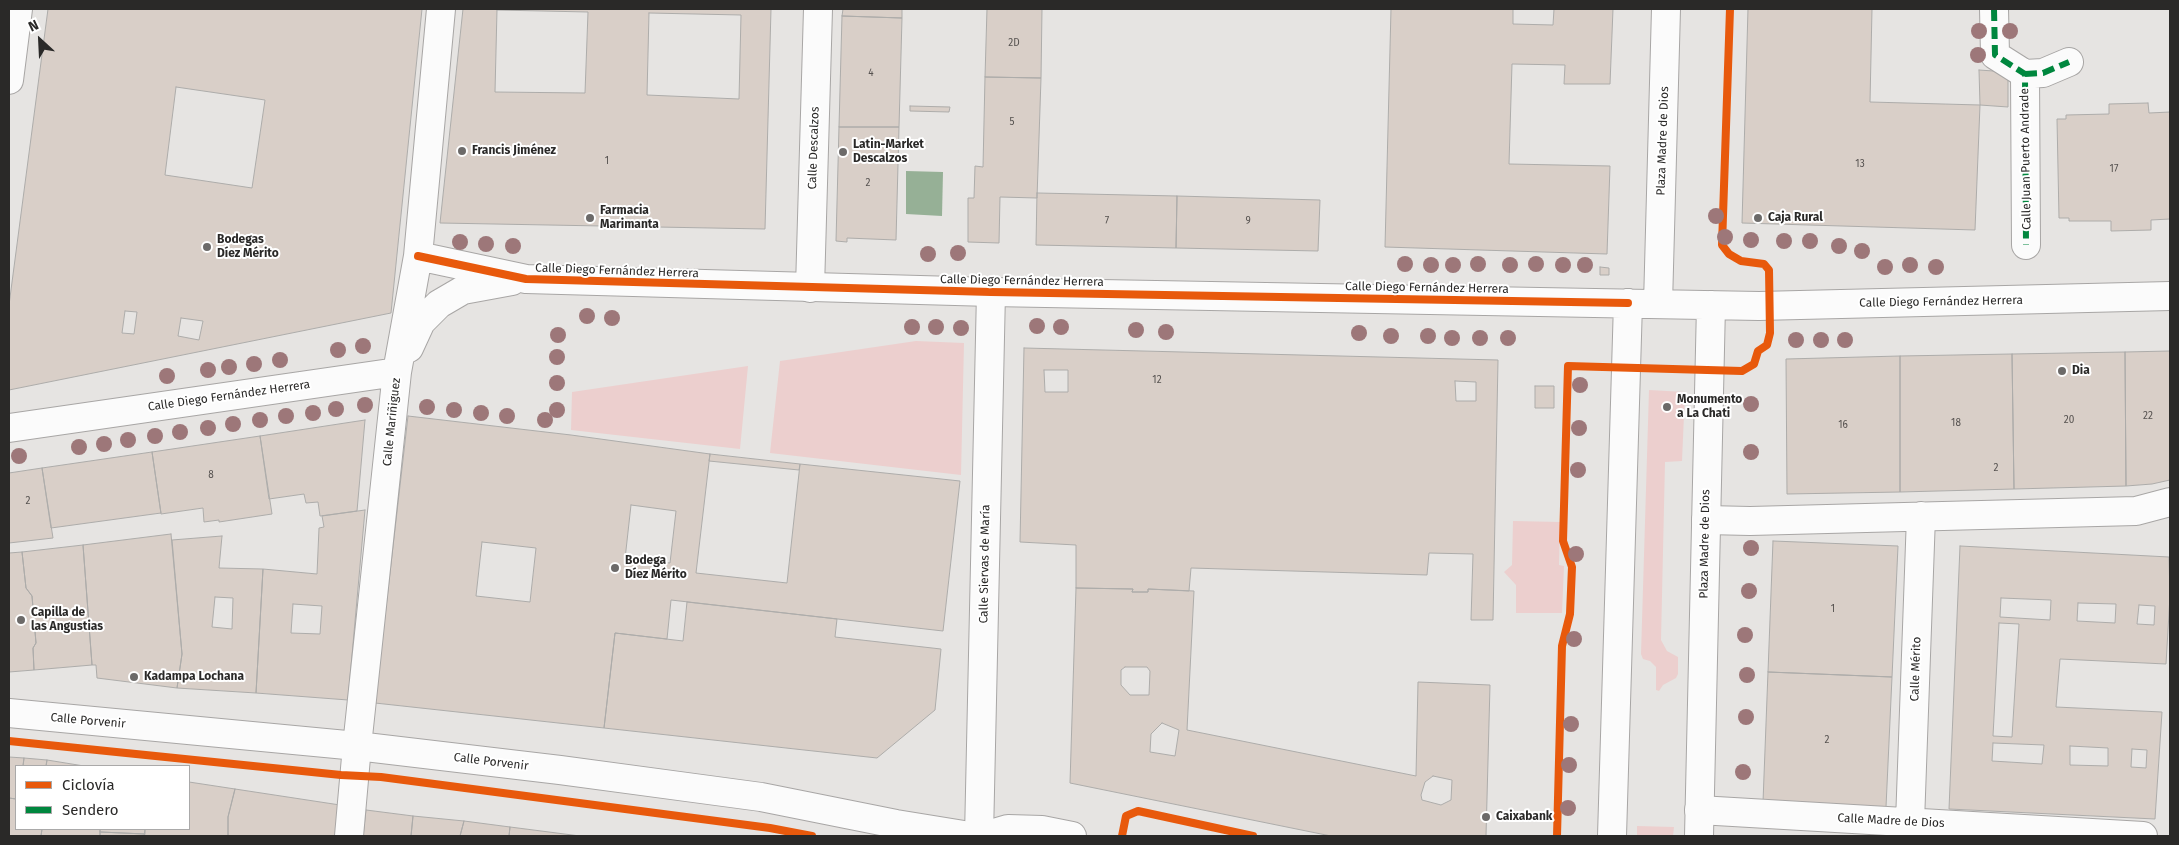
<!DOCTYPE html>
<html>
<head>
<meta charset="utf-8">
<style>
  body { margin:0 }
  #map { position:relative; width:2179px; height:845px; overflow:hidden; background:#e6e4e2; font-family:"Fira Sans",sans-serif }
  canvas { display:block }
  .frame { position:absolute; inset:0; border:10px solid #2a2928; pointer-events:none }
  .legend { position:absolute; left:15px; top:765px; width:175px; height:65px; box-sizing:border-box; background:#fff; border:1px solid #aaa9a9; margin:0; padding:6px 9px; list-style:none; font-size:15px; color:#2a2928 }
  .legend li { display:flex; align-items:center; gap:10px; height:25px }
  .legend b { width:25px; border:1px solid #aaa9a9 }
  .north { position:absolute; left:15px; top:15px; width:50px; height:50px; -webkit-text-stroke:4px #fff; paint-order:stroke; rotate:335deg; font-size:14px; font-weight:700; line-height:20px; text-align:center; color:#2a2928 }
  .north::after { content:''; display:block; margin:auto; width:18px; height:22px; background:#2a2928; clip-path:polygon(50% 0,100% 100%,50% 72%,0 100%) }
</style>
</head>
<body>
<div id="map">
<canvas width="2179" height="845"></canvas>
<div class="frame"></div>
<ul class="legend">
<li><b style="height:6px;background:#e8590c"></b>Ciclovía</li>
<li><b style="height:6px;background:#00873e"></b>Sendero</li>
</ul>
<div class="north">N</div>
</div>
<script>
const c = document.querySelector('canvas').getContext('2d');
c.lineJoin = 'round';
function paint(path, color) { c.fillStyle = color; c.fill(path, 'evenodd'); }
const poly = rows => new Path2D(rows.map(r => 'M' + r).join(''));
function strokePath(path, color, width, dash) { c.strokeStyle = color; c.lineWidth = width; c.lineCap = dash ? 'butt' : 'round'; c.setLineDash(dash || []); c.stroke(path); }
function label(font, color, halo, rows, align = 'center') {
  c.font = font + ' "Fira Sans",sans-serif'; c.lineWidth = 4; c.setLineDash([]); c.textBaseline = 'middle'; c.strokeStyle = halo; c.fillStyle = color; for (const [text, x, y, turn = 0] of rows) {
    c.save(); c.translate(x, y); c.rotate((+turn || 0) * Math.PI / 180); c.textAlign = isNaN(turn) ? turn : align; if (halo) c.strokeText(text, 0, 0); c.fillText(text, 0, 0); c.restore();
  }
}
paint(poly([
  [916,341,964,343,961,475,770,453,780,361],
  [748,366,740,449,571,430,572,392],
  [1649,390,1685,392,1682,461,1665,462,1661,640,1667,651,1678,657,1678,674,1676,678,1663,685,1659,691,1656,690,1656,667,1650,661,1643,659,1641,654],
  [1513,521,1560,522,1559,565,1564,566,1562,613,1516,613,1516,585,1504,572,1512,565],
  [1637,826,1674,827,1673,836,1637,836]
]), '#eccfce');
paint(poly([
  [906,171,943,172,942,216,906,214]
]), '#96b096');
const building = poly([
  [48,9,422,9,391,313,9,390,9,305,48,9],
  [176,87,265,100,252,188,165,175,176,87],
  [125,311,137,312,134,334,122,333,125,311],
  [181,318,203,321,199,340,178,336,181,318],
  [463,9,771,9,765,229,440,223,463,9],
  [497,10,588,12,585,93,495,92,497,10],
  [649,13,741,15,739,99,647,95,649,13],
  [843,9,902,9,902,18,842,16,843,9],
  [987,9,1042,9,1041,78,985,77,987,9],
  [1391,9,1513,9,1513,24,1553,25,1554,9,1613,9,1610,84,1564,84,1565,65,1512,64,1509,164,1610,166,1607,254,1385,247,1391,9],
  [1748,9,1872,9,1870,102,1980,105,1975,230,1742,223,1748,9],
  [842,16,902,18,899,127,839,127,842,16],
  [1979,70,2008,72,2008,107,1980,105,1979,70],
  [985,77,1041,78,1037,198,1000,197,999,243,968,242,968,198,974,198,975,166,983,167,985,77],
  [2148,103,2149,113,2170,112,2170,219,2151,220,2151,230,2111,231,2111,221,2069,221,2069,218,2059,218,2057,119,2066,119,2066,115,2109,114,2109,104,2148,103],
  [910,106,950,107,949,112,910,111,910,106],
  [839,127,899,127,896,240,847,238,847,242,836,241,839,127],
  [1037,193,1177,196,1176,248,1036,245,1037,193],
  [1177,196,1320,200,1318,251,1176,248,1177,196],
  [1600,267,1609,268,1609,275,1600,275,1600,267],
  [1024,348,1498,360,1493,620,1471,620,1473,554,1429,553,1427,575,1191,568,1189,591,1148,589,1148,592,1132,592,1133,589,1076,588,1076,545,1020,542,1024,348],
  [1044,370,1068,370,1068,392,1045,392,1044,370],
  [1455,381,1476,382,1476,401,1456,401,1455,381],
  [2170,351,2170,480,2152,484,2126,486,2125,352,2170,351],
  [2125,352,2126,486,2014,489,2012,354,2125,352],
  [2012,354,2014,489,1900,492,1900,356,2012,354],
  [1900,356,1900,492,1787,494,1786,359,1900,356],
  [1535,386,1554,386,1554,408,1535,408,1535,386],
  [408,416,571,435,710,454,696,573,787,583,800,464,960,481,943,631,671,600,667,639,615,633,604,728,375,703,408,416],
  [631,505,676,511,670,563,625,559,631,505],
  [482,542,536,548,530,602,476,596,482,542],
  [365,420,357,511,320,516,318,502,306,503,304,494,269,499,260,436,365,420],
  [260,436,272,514,219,522,219,520,204,522,203,508,161,514,152,452,260,436],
  [152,452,161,513,51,528,42,468,152,452],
  [710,454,800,464,799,470,709,461,710,454],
  [42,468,53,538,9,543,9,473,42,468],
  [365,510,348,700,256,693,263,569,317,574,319,528,324,527,322,516,365,510],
  [293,604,322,606,320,634,291,633,293,604],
  [171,534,182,654,177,688,97,678,96,665,92,665,83,545,171,534],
  [222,536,219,568,263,569,256,693,177,688,182,654,172,540,222,536],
  [215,597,233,598,232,629,212,627,215,597],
  [1773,541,1898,546,1892,677,1768,672,1773,541],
  [83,545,92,665,34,670,33,648,36,643,32,596,26,588,22,552,83,545],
  [1960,546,2169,557,2170,596,2166,664,2060,659,2056,707,2162,712,2155,819,1949,809,1960,546],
  [2001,598,2051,600,2050,620,2000,617,2001,598],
  [2078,603,2116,604,2115,623,2077,621,2078,603],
  [2139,605,2155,606,2154,625,2137,624,2139,605],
  [1999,623,2019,624,2012,737,1993,736,1999,623],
  [1993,743,2044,745,2042,764,1992,761,1993,743],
  [2070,746,2108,748,2108,766,2070,765,2070,746],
  [2132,749,2147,750,2146,768,2131,767,2132,749],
  [22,552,26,588,32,596,36,643,33,648,34,670,9,672,9,553,22,552],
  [1076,588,1133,589,1132,592,1148,592,1148,589,1194,591,1187,730,1416,776,1418,682,1490,685,1486,836,1331,836,1070,783,1076,588],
  [1125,667,1147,667,1150,671,1149,695,1130,695,1121,685,1121,670,1125,667],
  [1162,723,1179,730,1175,756,1150,752,1151,734,1162,723],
  [1433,776,1452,780,1451,800,1441,805,1422,800,1421,795,1425,782,1433,776],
  [687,602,837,619,835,637,941,649,935,710,877,758,604,728,615,633,683,641,687,602],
  [1768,672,1892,677,1886,807,1763,802,1768,672],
  [9,757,24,758,23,766,16,766,16,799,9,798,9,757],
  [24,758,47,760,46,766,23,766,24,758],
  [47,760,84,766,46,766,47,760],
  [189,782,235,789,228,817,228,836,144,836,145,829,189,829,189,782],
  [235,789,340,805,336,836,228,836,228,817,235,789],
  [9,798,16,799,16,829,42,829,41,836,9,836,9,798],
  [366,810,413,816,411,836,363,836,366,810],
  [413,816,464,821,460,836,411,836,413,816],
  [464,821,510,827,509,836,460,836,464,821],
  [510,827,580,836,509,836,510,827],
  [42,829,100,829,100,836,41,836,42,829],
  [100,829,145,829,145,834,100,832,100,829],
  [100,832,145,834,144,836,100,836,100,832]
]);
paint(building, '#d9cfc8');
strokePath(building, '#adacaa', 1);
const street = poly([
  [1994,9,1995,55,2025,74,2026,245],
  [2025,74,2043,73,2069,62],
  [9,80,18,9],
  [810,288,818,9],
  [1706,520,1750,521,2136,511,2170,502],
  [1699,810,2143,836],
  [1910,822,1921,516],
  [349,836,357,746],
  [979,836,991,292]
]);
const secondary = poly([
  [418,256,526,279,991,292,1759,306,2170,296],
  [1658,304,1666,9],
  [409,348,421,322,439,304,463,290,512,281],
  [9,428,397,372],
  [9,713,357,746,560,770,761,797,896,824,970,836],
  [357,746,397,372,418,256,441,9],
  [984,836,1008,829,1042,830,1072,836],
  [1612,836,1628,303],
  [1699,836,1711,305]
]);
strokePath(street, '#a8a6a5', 30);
strokePath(secondary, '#a8a6a5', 30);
strokePath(street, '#fbfbfb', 28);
strokePath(secondary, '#fbfbfb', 28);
strokePath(poly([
  [1994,9,1995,55,2025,74,2026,245],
  [2025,74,2043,73,2069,62]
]), '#00873e', 6, [12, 6]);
strokePath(poly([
  [418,256,526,279,991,292,1628,303],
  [9,741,341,775,381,777,770,828,812,836],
  [1122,836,1126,816,1138,811,1253,836],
  [1557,836,1562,646,1570,614,1572,567,1563,541,1568,366,1742,371,1754,364,1758,351,1767,345,1770,333,1769,270,1764,264,1741,261,1729,254,1722,245,1730,9]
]), '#e8590c', 8);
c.fillStyle = '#9d7779';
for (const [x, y] of [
  [1979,31],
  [2010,31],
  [1978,55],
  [1716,216],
  [1725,237],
  [1751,240],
  [1784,241],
  [1810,241],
  [460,242],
  [486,244],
  [513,246],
  [1839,246],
  [1862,251],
  [958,253],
  [928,254],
  [1405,264],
  [1478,264],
  [1536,264],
  [1431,265],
  [1453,265],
  [1510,265],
  [1563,265],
  [1585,265],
  [1910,265],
  [1885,267],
  [1936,267],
  [587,316],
  [612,318],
  [1037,326],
  [912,327],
  [936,327],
  [1061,327],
  [961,328],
  [1136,330],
  [1166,332],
  [1359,333],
  [558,335],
  [1391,336],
  [1428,336],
  [1452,338],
  [1480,338],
  [1508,338],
  [1796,340],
  [1821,340],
  [1845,340],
  [363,346],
  [338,350],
  [557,357],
  [280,360],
  [254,364],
  [229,367],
  [208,370],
  [167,376],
  [557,383],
  [1580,385],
  [1751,404],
  [365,405],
  [427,407],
  [336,409],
  [454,410],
  [557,410],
  [313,413],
  [481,413],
  [286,416],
  [507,416],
  [260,420],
  [545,420],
  [233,424],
  [208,428],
  [1579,428],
  [180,432],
  [155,436],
  [128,440],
  [104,444],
  [79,447],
  [1751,452],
  [19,456],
  [1578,470],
  [1751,548],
  [1576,554],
  [1749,591],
  [1745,635],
  [1574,639],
  [1747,675],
  [1746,717],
  [1571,724],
  [1569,765],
  [1743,772],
  [1568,808]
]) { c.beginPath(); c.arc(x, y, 8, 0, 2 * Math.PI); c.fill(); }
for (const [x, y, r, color] of [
  [462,151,5,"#6c6a69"],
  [843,152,5,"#6c6a69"],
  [590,218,5,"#6c6a69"],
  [1758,218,5,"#6c6a69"],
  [207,247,5,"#6c6a69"],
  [2062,371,5,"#6c6a69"],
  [1667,407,5,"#6c6a69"],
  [615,568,5,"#6c6a69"],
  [21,620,5,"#6c6a69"],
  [134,677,5,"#6c6a69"],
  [1486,817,5,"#6c6a69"]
]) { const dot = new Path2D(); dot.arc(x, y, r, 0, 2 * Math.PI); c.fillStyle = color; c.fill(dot); strokePath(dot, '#fff', 2); }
label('10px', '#565250', null, [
  ["2D",1014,43],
  ["4",871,73],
  ["5",1012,122],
  ["1",607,161],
  ["13",1860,164],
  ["17",2114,169],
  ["2",868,183],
  ["7",1107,221],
  ["9",1248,221],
  ["12",1157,380],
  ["22",2148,416],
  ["20",2069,420],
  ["18",1956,423],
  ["16",1843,425],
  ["2",1996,468],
  ["8",211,475],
  ["2",28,501],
  ["1",1833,609],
  ["2",1827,740]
]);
label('12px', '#2a2928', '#fff', [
  ["Plaza Madre de Dios",1663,141,-88],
  ["Calle Descalzos",814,148,-88],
  ["Calle Juan Puerto Andrade",2026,159,-91],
  ["Calle Diego Fernández Herrera",617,271,2],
  ["Calle Diego Fernández Herrera",1022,281,1],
  ["Calle Diego Fernández Herrera",1427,288,1],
  ["Calle Diego Fernández Herrera",1941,302,-1],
  ["Calle Diego Fernández Herrera",229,396,-8],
  ["Calle Mariñiguez",392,422,-84],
  ["Plaza Madre de Dios",1705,544,-89],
  ["Calle Siervas de María",985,564,-89],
  ["Calle Mérito",1916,669,-88],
  ["Calle Porvenir",88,721,5],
  ["Calle Porvenir",491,762,7],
  ["Calle Madre de Dios",1891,821,3]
]);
label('bold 12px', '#2a2928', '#fff', [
  ["Latin-Market",853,145],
  ["Descalzos",853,159],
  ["Francis Jiménez",472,151],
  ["Farmacia",600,211],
  ["Marimanta",600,225],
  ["Caja Rural",1768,218],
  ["Bodegas",217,240],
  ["Díez Mérito",217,254],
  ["Dia",2072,371],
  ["Monumento",1677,400],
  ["a La Chati",1677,414],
  ["Bodega",625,561],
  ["Díez Mérito",625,575],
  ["Capilla de",31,613],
  ["las Angustias",31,627],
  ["Kadampa Lochana",144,677],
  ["Caixabank",1496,817]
], 'left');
</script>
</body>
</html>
